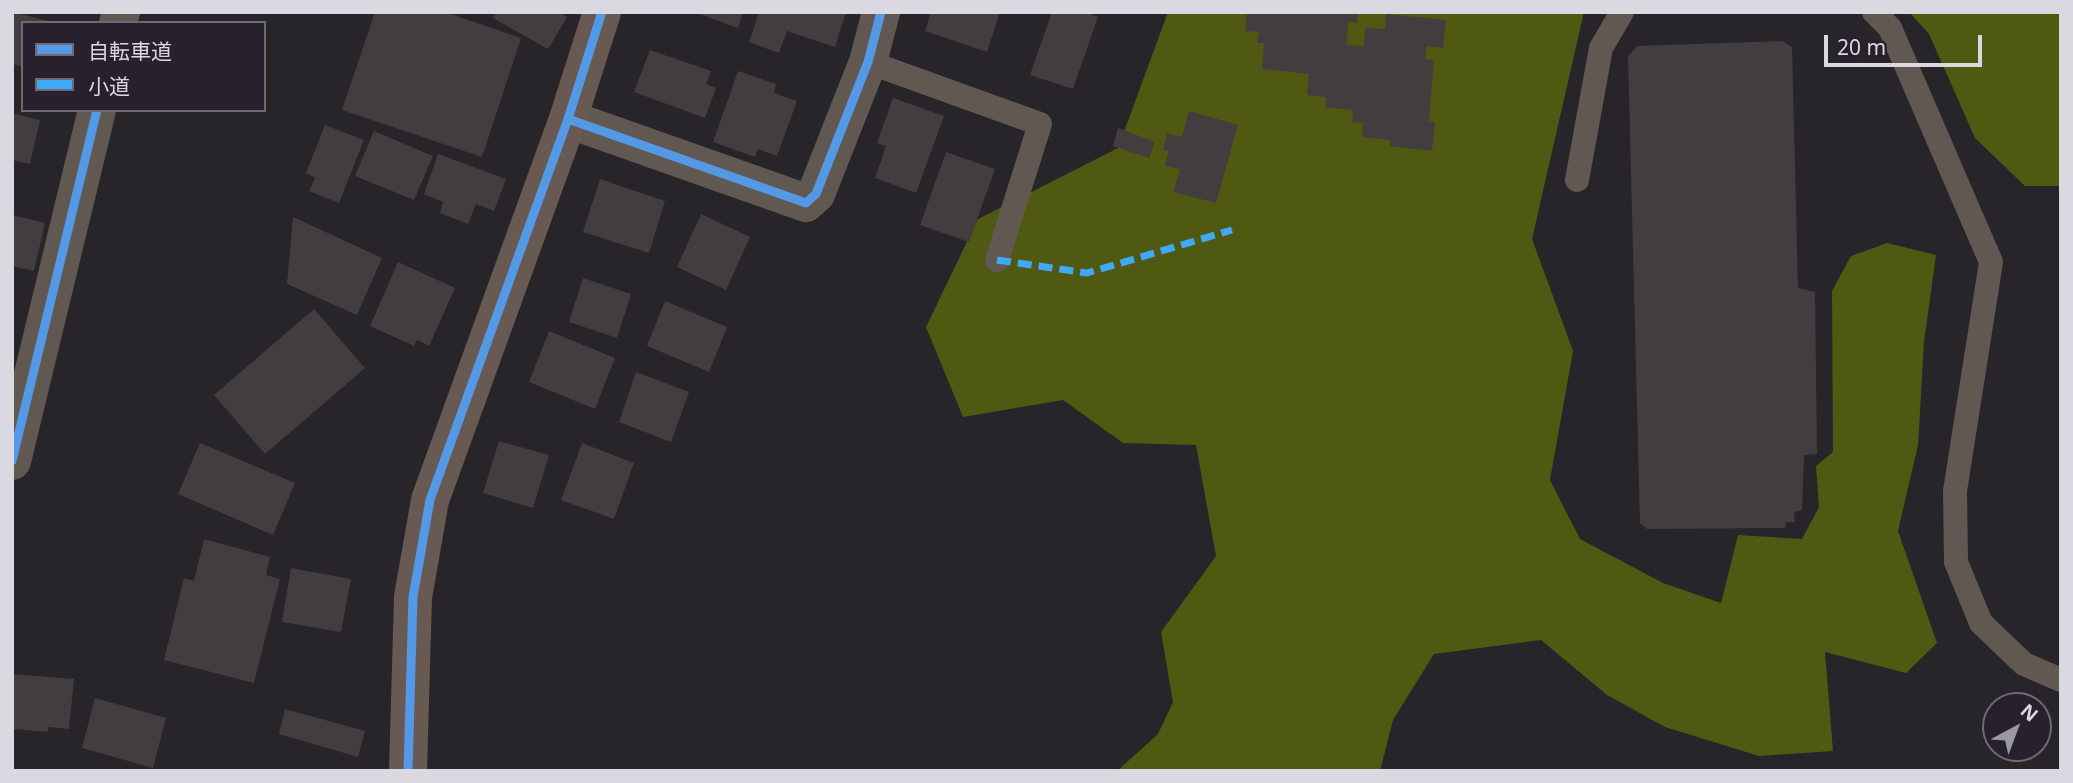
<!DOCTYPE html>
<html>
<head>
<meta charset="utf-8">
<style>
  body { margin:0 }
  #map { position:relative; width:2073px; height:783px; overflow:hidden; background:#27242a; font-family:"Noto Sans","Noto Sans JP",sans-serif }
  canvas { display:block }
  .frame { position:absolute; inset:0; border:14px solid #dad8e0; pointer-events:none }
  .legend { position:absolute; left:21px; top:21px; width:245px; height:91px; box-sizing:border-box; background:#26212d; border:2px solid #6e6a75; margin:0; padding:9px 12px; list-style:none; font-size:21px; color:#dad8e0 }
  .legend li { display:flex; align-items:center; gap:14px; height:35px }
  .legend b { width:35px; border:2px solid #6e6a75 }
  .north { position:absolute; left:1982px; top:692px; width:70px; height:70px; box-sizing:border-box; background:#26212d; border:2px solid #6e6a75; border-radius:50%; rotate:41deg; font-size:19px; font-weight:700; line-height:28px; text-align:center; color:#dad8e0 }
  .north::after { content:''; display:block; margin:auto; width:24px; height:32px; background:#9b99a0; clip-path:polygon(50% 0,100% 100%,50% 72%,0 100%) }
  .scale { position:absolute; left:1824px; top:35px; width:158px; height:32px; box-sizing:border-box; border:4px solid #dad8e0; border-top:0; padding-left:9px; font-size:21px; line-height:24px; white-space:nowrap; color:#dad8e0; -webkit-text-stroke:5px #26212d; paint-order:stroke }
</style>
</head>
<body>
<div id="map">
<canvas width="2073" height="783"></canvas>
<div class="frame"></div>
<ul class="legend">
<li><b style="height:9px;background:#5399e6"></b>自転車道</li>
<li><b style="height:9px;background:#3fa9f5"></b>小道</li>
</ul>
<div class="north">N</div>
<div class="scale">20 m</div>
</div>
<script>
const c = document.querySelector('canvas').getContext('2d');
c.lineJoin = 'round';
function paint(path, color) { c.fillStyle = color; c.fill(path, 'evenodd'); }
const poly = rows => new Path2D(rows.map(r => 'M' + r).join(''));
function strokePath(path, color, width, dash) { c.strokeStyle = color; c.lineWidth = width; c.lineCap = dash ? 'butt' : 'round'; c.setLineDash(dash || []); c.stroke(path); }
paint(poly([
  [1168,12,1584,12,1532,239,1573,351,1550,480,1580,539,1663,583,1721,603,1738,535,1802,539,1819,507,1816,466,1833,452,1832,291,1851,256,1887,243,1936,255,1924,342,1918,445,1898,531,1937,643,1906,673,1825,652,1833,751,1759,756,1665,727,1607,695,1541,640,1434,654,1393,720,1380,771,1117,771,1158,734,1173,702,1161,632,1216,556,1196,445,1123,443,1063,400,963,417,926,327,978,219,1118,148],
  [1909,12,2061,12,2061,186,2025,186,1975,138,1929,34]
]), '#505911');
paint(poly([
  [12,12,53,22,23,23,23,67,12,64],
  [375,12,445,12,521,38,482,157,342,110],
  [497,12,558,12,567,17,548,49,493,18],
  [694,12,743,12,738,28],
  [759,12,846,12,835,47,787,31,779,53,749,42],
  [931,12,1000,12,987,52,925,31],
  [1052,12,1085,12,1098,17,1073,89,1030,75],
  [1247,12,1358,12,1357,23,1348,22,1347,45,1364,46,1365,28,1385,29,1386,14,1446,20,1443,48,1427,46,1425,59,1434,60,1429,121,1435,122,1432,151,1390,146,1390,140,1362,137,1363,123,1352,122,1353,110,1325,107,1326,97,1307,95,1309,74,1262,69,1264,43,1257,43,1259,32,1245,31],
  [1782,41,1792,47,1798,288,1815,292,1817,454,1804,455,1802,510,1794,512,1795,522,1786,522,1785,528,1647,529,1640,523,1628,56,1637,46],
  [650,50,711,71,706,84,716,88,705,118,634,92],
  [738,71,776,84,774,93,797,101,777,156,758,149,755,157,713,142],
  [893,98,944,116,916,193,875,178,886,146,877,143],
  [1189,111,1238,125,1216,203,1173,192,1180,169,1165,166,1169,151,1163,150,1167,133,1182,137],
  [12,113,40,120,30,164,12,160],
  [325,125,364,140,339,203,309,191,315,178,306,173],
  [1118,128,1155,142,1149,158,1113,146],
  [374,131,433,156,414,200,355,176],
  [946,152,995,169,969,242,920,225],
  [438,154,506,179,494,211,476,204,468,224,440,213,443,202,424,194],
  [600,179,665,201,649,253,583,232],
  [701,214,750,237,726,290,677,267],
  [12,215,45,223,34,271,12,266],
  [293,217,382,258,357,315,287,284],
  [398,262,455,288,429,346,417,340,414,346,370,326],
  [583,278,631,294,617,338,569,322],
  [665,301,727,327,709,372,647,346],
  [314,309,365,368,265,454,214,395],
  [549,331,615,358,595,409,529,382],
  [636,372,689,392,671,442,619,422],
  [499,441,549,455,533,508,483,493],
  [200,443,295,483,273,535,178,494],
  [582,443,634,463,614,519,561,500],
  [204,539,270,557,266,575,280,579,254,683,164,660,184,578,194,581],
  [291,568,351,579,341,632,282,622],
  [12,674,74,679,69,729,48,727,48,732,12,729],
  [95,698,166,718,153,768,82,748],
  [285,709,365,731,358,757,279,734]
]), '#423e3f');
strokePath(poly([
  [1874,12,1890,28,1991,262,1955,491,1956,562,1981,623,2024,664,2061,680],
  [868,62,1040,124,997,260],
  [1577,180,1601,48,1622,12]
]), '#615852', 24);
strokePath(poly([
  [118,23,121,12],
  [568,119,806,203,816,194,868,62,881,12],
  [12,461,97,110]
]), '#615852', 38);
strokePath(poly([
  [408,771,413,597,430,500,568,119,602,12]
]), '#685a52', 38);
strokePath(poly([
  [997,260,1087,273,1232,230]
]), '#3fa9f5', 7, [14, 7]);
strokePath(poly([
  [568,119,806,203,816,194,868,62,881,12],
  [12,461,97,110],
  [408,771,413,597,430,500,568,119,602,12]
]), '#5399e6', 9);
</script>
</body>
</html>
